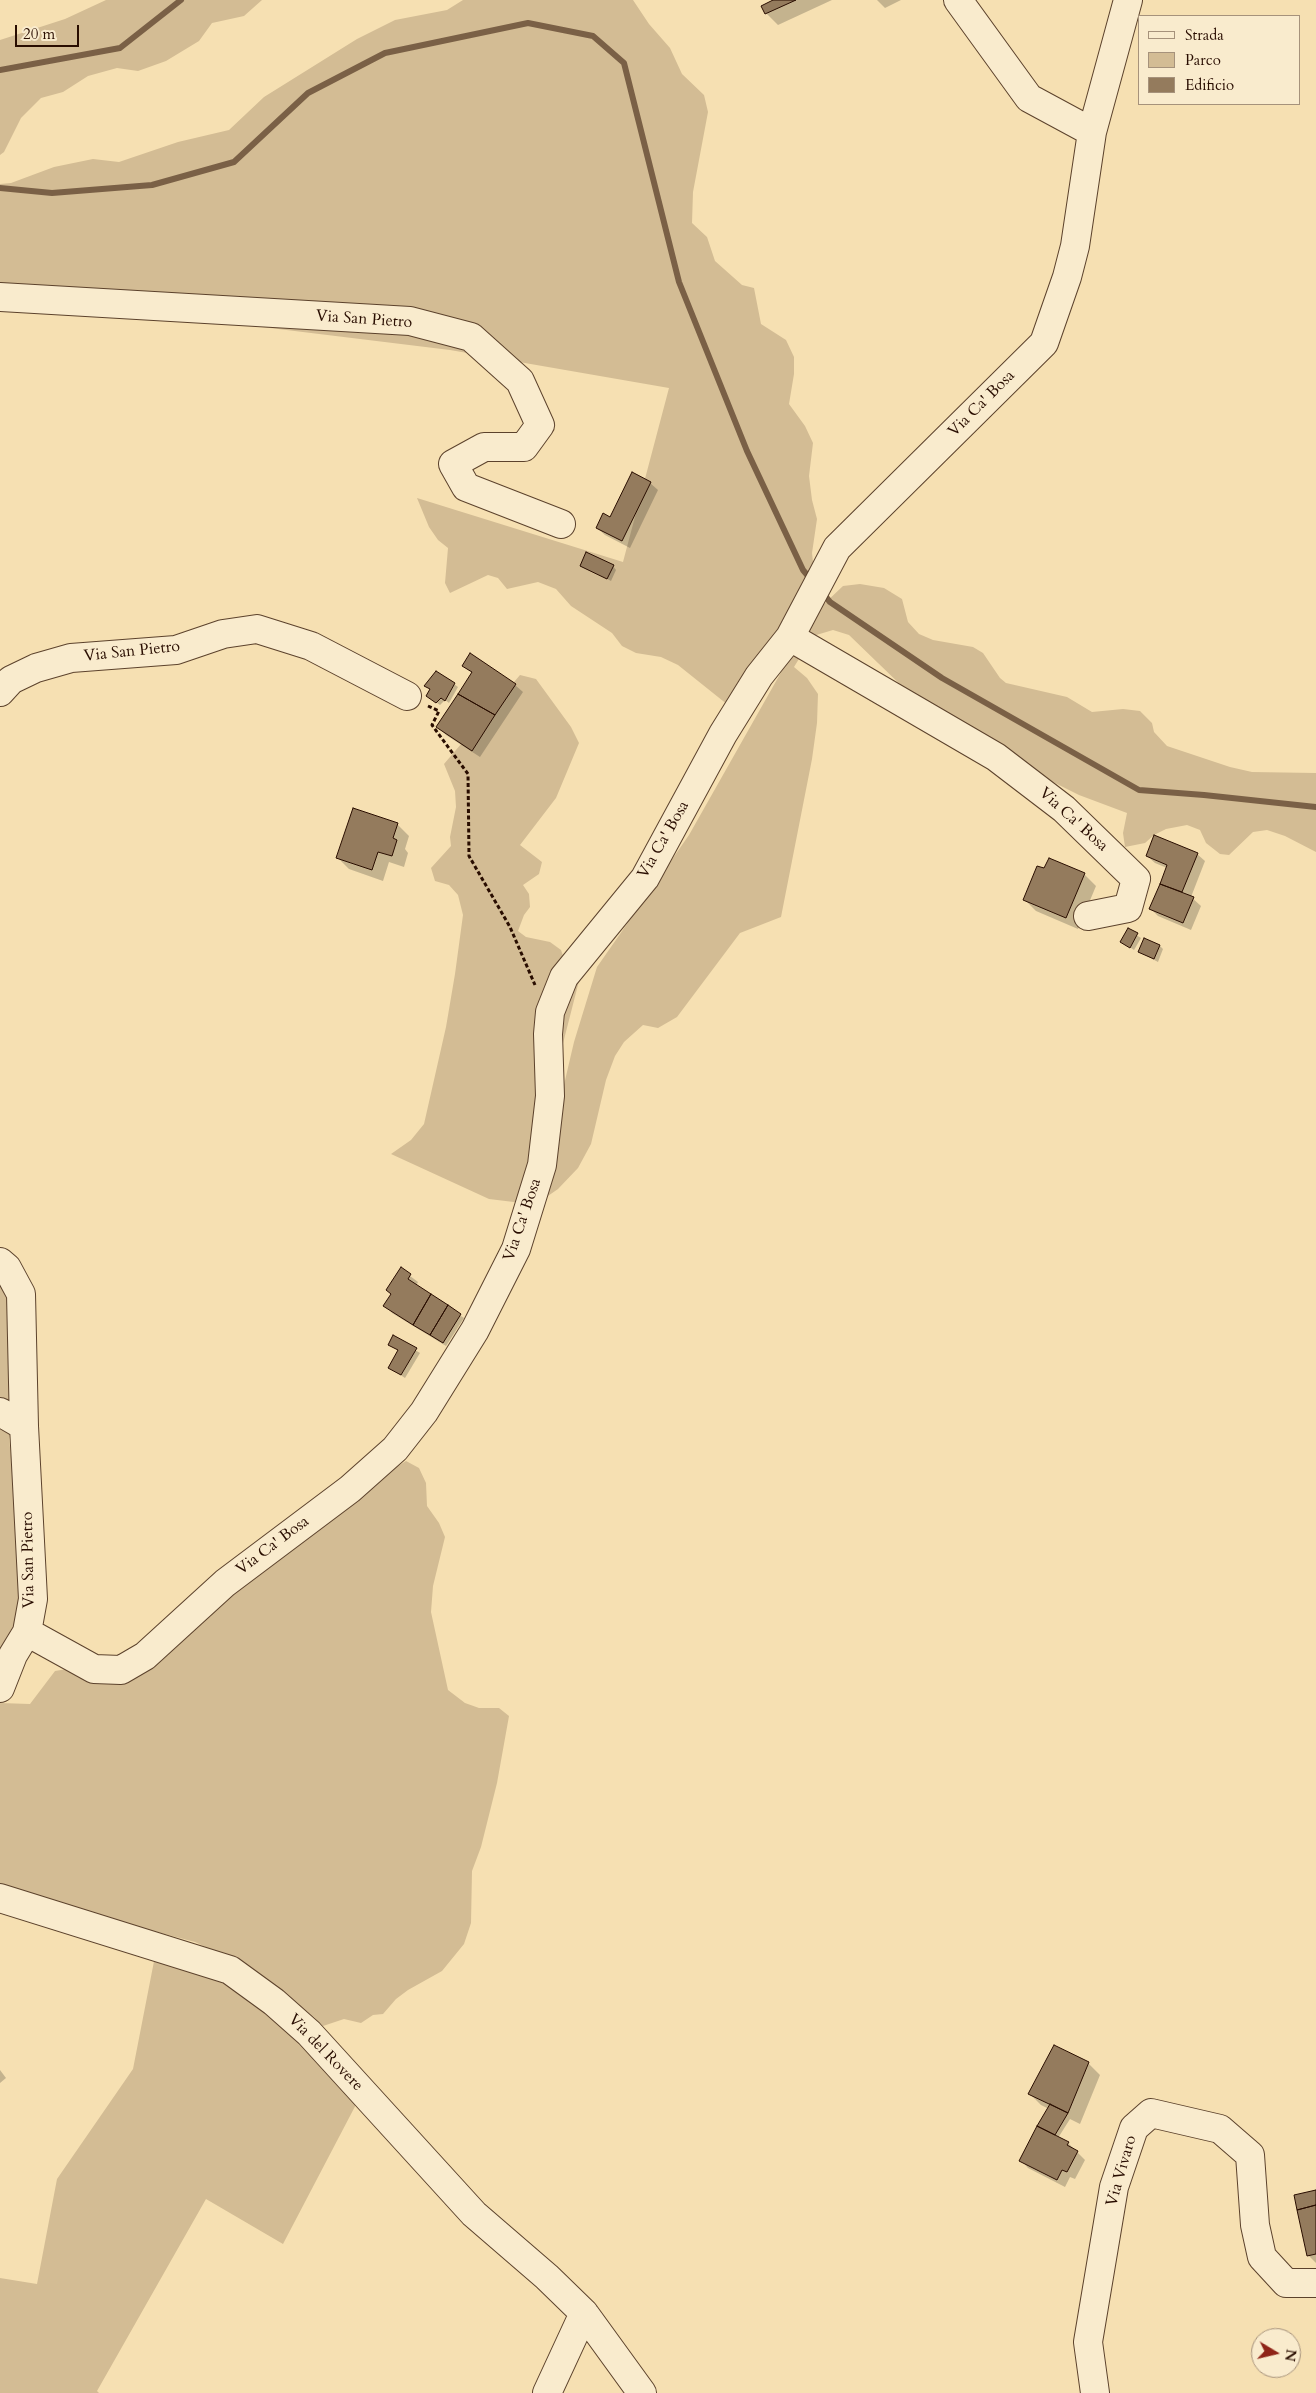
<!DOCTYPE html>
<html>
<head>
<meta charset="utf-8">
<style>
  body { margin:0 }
  #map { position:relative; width:1316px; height:2393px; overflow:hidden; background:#f6e0b2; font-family:Cardo,serif }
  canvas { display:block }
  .legend { position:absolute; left:1138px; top:15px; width:162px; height:90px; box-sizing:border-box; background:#f9ebcd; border:1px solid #a6927b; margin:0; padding:6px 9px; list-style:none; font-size:15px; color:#290d00 }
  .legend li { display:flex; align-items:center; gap:10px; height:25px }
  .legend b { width:25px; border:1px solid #a6927b }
  .north { position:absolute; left:1251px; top:2328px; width:50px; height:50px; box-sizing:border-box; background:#f9ebcd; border:1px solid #a6927b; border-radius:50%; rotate:99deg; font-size:14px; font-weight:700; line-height:20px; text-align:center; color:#290d00 }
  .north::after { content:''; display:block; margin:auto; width:18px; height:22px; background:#8f2418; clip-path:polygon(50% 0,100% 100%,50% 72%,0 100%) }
  .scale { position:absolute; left:15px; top:25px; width:64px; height:22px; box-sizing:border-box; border:2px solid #290d00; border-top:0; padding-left:6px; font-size:15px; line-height:18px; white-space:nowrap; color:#290d00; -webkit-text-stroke:4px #f9ebcd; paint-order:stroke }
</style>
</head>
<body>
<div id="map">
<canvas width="1316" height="2393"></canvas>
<ul class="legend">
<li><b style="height:6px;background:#f9ebcd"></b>Strada</li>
<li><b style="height:14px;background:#d3bc94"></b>Parco</li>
<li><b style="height:14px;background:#947b5d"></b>Edificio</li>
</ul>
<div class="north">N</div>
<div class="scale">20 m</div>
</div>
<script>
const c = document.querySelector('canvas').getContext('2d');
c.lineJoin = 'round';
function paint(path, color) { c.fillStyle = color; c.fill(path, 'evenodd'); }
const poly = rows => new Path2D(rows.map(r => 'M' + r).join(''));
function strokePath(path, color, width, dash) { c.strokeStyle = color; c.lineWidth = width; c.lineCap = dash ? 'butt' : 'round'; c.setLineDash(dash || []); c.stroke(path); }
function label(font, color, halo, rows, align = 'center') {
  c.font = font + ' Cardo,serif'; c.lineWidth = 4; c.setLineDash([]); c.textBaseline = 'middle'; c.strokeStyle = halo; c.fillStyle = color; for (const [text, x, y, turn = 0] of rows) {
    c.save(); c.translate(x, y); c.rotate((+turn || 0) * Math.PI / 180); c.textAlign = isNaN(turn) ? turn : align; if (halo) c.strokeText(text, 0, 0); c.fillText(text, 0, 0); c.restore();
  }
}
paint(poly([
  [106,0,262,0,244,16,212,23,199,41,166,61,138,71,117,68,88,76,63,92,41,98,21,118,4,152,0,155,0,40,65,19],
  [463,0,633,0,649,24,670,48,682,74,704,95,708,112,693,192,692,223,707,237,715,261,742,285,754,288,761,324,786,340,794,357,794,374,789,404,805,426,813,443,809,476,812,500,817,519,812,553,814,571,733,709,678,665,661,657,636,653,622,646,612,633,571,606,556,589,538,582,507,589,498,578,488,575,450,593,445,583,448,548,438,540,429,527,417,498,623,562,669,388,450,350,262,327,230,305,0,303,0,184,11,183,54,167,93,159,119,162,178,142,229,130,264,97,357,39,395,20,447,10],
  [860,584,884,588,902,599,908,622,919,634,933,640,973,647,983,653,1000,678,1006,683,1067,697,1092,712,1123,709,1140,711,1152,723,1154,732,1167,746,1230,767,1252,772,1316,773,1316,852,1285,836,1267,830,1253,832,1229,855,1220,854,1206,843,1200,830,1187,825,1166,829,1154,835,1145,843,1125,847,1123,833,1127,813,1079,795,1055,783,907,691,849,635,833,630,813,636,794,667,807,678,818,694,817,723,812,759,781,917,740,933,677,1017,658,1028,643,1025,624,1042,615,1056,606,1080,591,1144,578,1168,558,1189,545,1198,537,1200,574,1042,597,967,689,835,822,600,824,604,843,586],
  [520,675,536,679,571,727,579,743,556,798,520,845,542,862,539,874,523,885,529,894,530,907,524,915,518,931,526,937,550,942,561,950,574,988,579,981,522,1203,489,1199,391,1154,411,1140,424,1124,446,1027,455,974,463,915,458,895,449,885,435,881,431,868,451,846,450,837,456,807,455,791,444,764],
  [0,1272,16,1314,15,1404,9,1439,19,1525,19,1615,0,1650],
  [406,1461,419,1468,426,1483,427,1506,439,1523,445,1537,433,1586,431,1612,448,1690,465,1703,479,1708,499,1708,509,1716,497,1783,481,1847,472,1871,471,1923,464,1944,442,1971,408,1990,396,1999,383,2014,373,2015,361,2023,344,2019,323,2026,314,2017,256,1972,195,1942,0,1891,0,1703,30,1704,55,1671,73,1668,98,1674,188,1627,373,1482],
  [156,1951,246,1989,361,2095,283,2244,206,2199,97,2391,99,2393,0,2393,0,2278,37,2284,57,2179,133,2069]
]), '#d3bc94');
paint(poly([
  [776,0,832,0,778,25,766,13,763,6],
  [877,0,901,0,885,8],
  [650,483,658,490,630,548,605,535,597,528],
  [581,565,613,566,616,570,611,581],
  [463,666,515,685,523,692,480,757,446,735,438,727,473,674],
  [454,684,458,687,449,703,445,700,440,705,427,696,431,690,426,686],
  [397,824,409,836,405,849,408,853,404,867,389,862,383,881,349,869,338,858],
  [1197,854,1205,861,1191,897,1201,906,1191,930,1158,916,1151,909,1167,868,1155,863,1147,856],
  [1084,874,1096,886,1078,929,1036,911,1024,899],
  [1128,930,1141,938,1134,950,1122,942],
  [1160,946,1163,949,1158,962,1139,952],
  [401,1269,418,1282,416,1286,464,1318,446,1346,392,1313,385,1305,392,1294],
  [393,1337,420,1353,405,1378,390,1368,399,1351,390,1344],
  [1055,2047,1088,2063,1100,2075,1080,2124,1070,2119,1058,2138,1068,2143,1085,2160,1075,2179,1070,2177,1065,2187,1028,2168,1021,2160,1049,2109,1041,2105,1029,2093],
  [0,2070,6,2078,0,2083],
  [1316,2192,1316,2263,1308,2255]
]), '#0003');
strokePath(poly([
  [0,70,120,48,181,0],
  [0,188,52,193,152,185,234,162,308,93,385,53,528,23,593,36,624,63,679,282,747,451,803,570,813,582],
  [821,591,830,602,942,678,1139,790,1204,795,1316,807]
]), '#7a6046', 6);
const building = poly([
  [773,0,796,0,765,14,761,6,773,0],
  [632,472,651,482,622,541,596,528,603,513,610,517,632,472],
  [586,552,614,565,607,579,580,566,586,552],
  [470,653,516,684,495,715,458,694,472,672,462,666,470,653],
  [436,671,455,683,445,701,441,698,436,703,426,696,430,689,424,686,436,671],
  [458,694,495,715,472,751,436,727,458,694],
  [353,808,398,823,393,838,397,840,392,856,378,852,372,870,336,858,353,808],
  [1154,835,1198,853,1182,892,1160,884,1167,865,1146,856,1154,835],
  [1049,858,1085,873,1066,918,1023,900,1037,866,1044,868,1049,858],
  [1160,884,1194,897,1183,923,1149,909,1160,884],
  [1128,928,1138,933,1130,948,1120,942,1128,928],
  [1144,938,1160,945,1154,959,1138,952,1144,938],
  [401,1267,411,1274,408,1279,431,1294,413,1325,383,1306,391,1294,386,1290,401,1267],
  [431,1294,448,1305,430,1335,413,1325,431,1294],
  [448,1305,461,1314,443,1343,430,1335,448,1305],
  [393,1335,417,1348,401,1375,388,1368,398,1350,388,1345,393,1335],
  [1054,2045,1089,2062,1068,2113,1028,2094,1054,2045],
  [1050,2104,1068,2113,1055,2135,1037,2126,1050,2104],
  [1037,2126,1069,2142,1067,2145,1078,2151,1067,2172,1062,2170,1057,2180,1019,2161,1037,2126],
  [1316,2190,1316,2205,1297,2210,1294,2195,1316,2190],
  [1316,2205,1316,2254,1307,2256,1297,2210,1316,2205]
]);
paint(building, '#947b5d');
strokePath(building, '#290d00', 1);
const minor = poly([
  [958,0,1029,98,1092,132],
  [0,297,410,321,471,337,520,381,540,425,524,447,484,447,453,464,466,487,561,524],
  [790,637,996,757,1064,809,1136,879,1128,908,1088,916],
  [0,692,11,680,36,668,71,658,176,650,223,634,257,629,311,646,407,696],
  [0,1262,7,1268,21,1294,24,1426,33,1599,27,1632,13,1655,0,1688],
  [0,1412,24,1426],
  [27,1632,94,1669,121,1670,145,1656,225,1583,350,1489,395,1449,424,1412,475,1330,516,1249,542,1165,550,1096,548,1034,550,1012,564,977,645,878,723,734,759,676,790,637,837,548,1044,343,1067,277,1075,246,1092,132,1128,0],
  [0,1898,230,1970,274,2002,309,2033,474,2214,547,2277,584,2313,642,2393],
  [547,2393,584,2313],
  [1095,2393,1088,2342,1114,2187,1134,2128,1151,2113,1220,2129,1250,2155,1255,2225,1262,2257,1286,2283,1316,2283]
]);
strokePath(minor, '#5c422c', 30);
strokePath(poly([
  [428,706,439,711,432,725,468,774,469,856,510,927,535,985]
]), '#290d00', 3, [4, 2.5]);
strokePath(minor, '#f9ebcd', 28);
label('16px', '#290d00', '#f9ebcd', [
  ["Via San Pietro",364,320,4],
  ["Via Ca' Bosa",982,404,-45],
  ["Via San Pietro",132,652,-6],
  ["Via Ca' Bosa",1073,820,42],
  ["Via Ca' Bosa",664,840,-60],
  ["Via Ca' Bosa",523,1220,-71],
  ["Via Ca' Bosa",273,1546,-37],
  ["Via San Pietro",29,1560,-91],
  ["Via del Rovere",325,2053,46],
  ["Via Vivaro",1122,2171,-74]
]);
</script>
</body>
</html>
